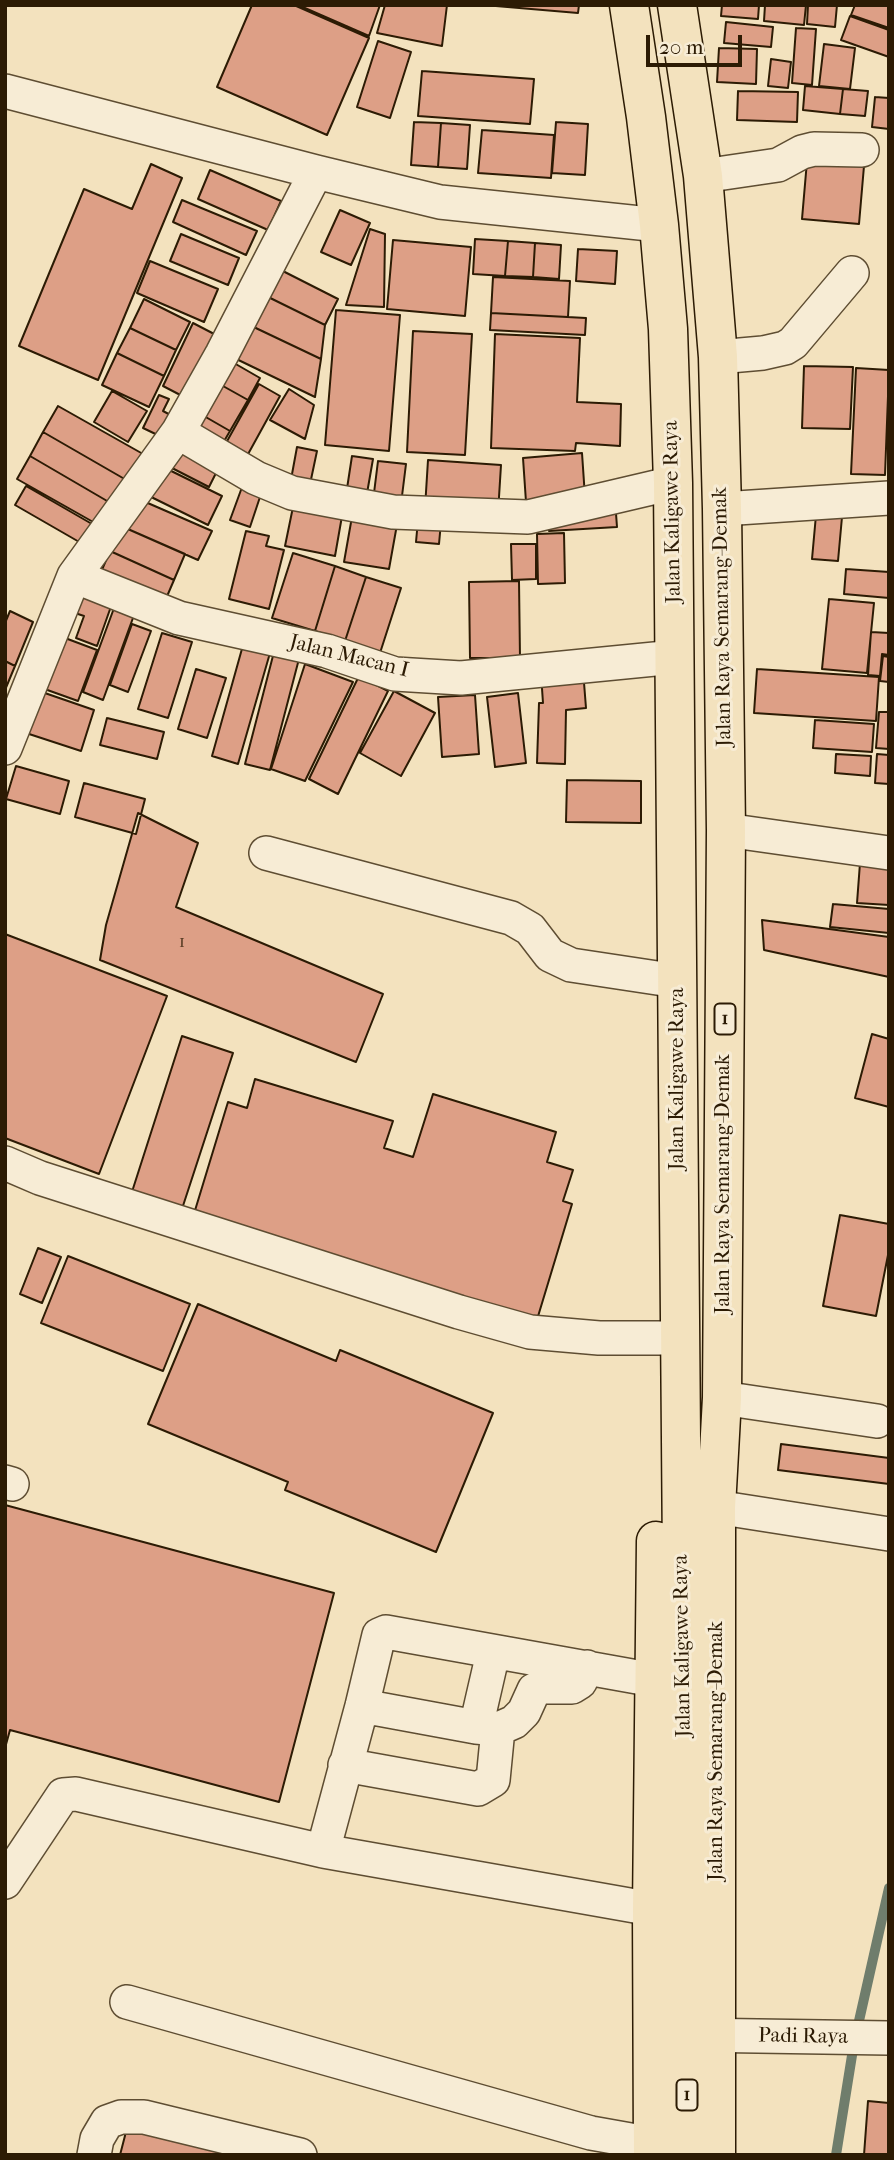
<!DOCTYPE html>
<html>
<head>
<meta charset="utf-8">
<style>
  body { margin:0 }
  #map { position:relative; width:894px; height:2160px; overflow:hidden; background:#f3e2be; font-family:"IM FELL French Canon",serif }
  canvas { display:block }
  .frame { position:absolute; inset:0; border:7px solid #2c1b04; pointer-events:none }
  .scale { position:absolute; left:646px; top:35px; width:96px; height:32px; box-sizing:border-box; border:4px solid #2c1b04; border-top:0; padding-left:9px; font-size:21px; line-height:24px; white-space:nowrap; color:#2c1b04; -webkit-text-stroke:5px #f7ecd5; paint-order:stroke }
</style>
</head>
<body>
<div id="map">
<canvas width="894" height="2160"></canvas>
<div class="frame"></div>
<div class="scale">20 m</div>
</div>
<script>
const c = document.querySelector('canvas').getContext('2d');
c.lineJoin = 'round';
const poly = rows => new Path2D(rows.map(r => 'M' + r).join(''));
function strokePath(path, color, width, dash) { c.strokeStyle = color; c.lineWidth = width; c.lineCap = dash ? 'butt' : 'round'; c.setLineDash(dash || []); c.stroke(path); }
function paint(path, color) { c.fillStyle = color; c.fill(path, 'evenodd'); }
function label(font, color, halo, rows, align = 'center') {
  c.font = font + ' "IM FELL French Canon",serif'; c.lineWidth = 6; c.setLineDash([]); c.textBaseline = 'middle'; c.strokeStyle = halo; c.fillStyle = color; for (const [text, x, y, turn = 0] of rows) {
    c.save(); c.translate(x, y); c.rotate((+turn || 0) * Math.PI / 180); c.textAlign = isNaN(turn) ? turn : align; if (halo) c.strokeText(text, 0, 0); c.fillText(text, 0, 0); c.restore();
  }
}
strokePath(poly([
  [836,2155,854,2043,889,1888]
]), '#6f7d6c', 10);
const building = poly([
  [252,5,294,5,369,38,327,135,217,87,252,5],
  [298,5,380,5,369,36,298,5],
  [385,5,447,5,442,46,377,33,385,5],
  [484,5,579,5,578,13,484,5],
  [722,5,759,5,758,19,721,16,722,5],
  [765,5,806,5,804,25,764,21,765,5],
  [808,5,837,5,835,27,807,24,808,5],
  [855,5,889,5,889,28,851,15,855,5],
  [850,16,889,30,889,57,841,40,850,16],
  [726,22,773,27,771,47,724,43,726,22],
  [796,28,816,29,812,85,792,83,796,28],
  [378,41,411,52,390,118,357,107,378,41],
  [824,44,855,48,850,89,819,86,824,44],
  [719,48,757,49,756,84,717,82,719,48],
  [771,59,791,62,788,88,768,86,771,59],
  [422,71,534,79,530,124,418,116,422,71],
  [805,86,843,89,840,114,803,110,805,86],
  [843,89,868,91,865,116,840,114,843,89],
  [738,91,798,92,797,122,737,120,738,91],
  [875,97,889,98,889,129,872,127,875,97],
  [414,122,441,123,438,167,411,165,414,122],
  [556,122,588,124,585,175,552,173,556,122],
  [441,123,470,125,467,169,438,167,441,123],
  [482,130,554,135,551,178,478,173,482,130],
  [807,161,864,166,859,224,802,219,807,161],
  [151,164,182,178,98,380,19,346,84,189,132,209,151,164],
  [210,170,281,201,268,230,198,199,210,170],
  [182,200,257,231,246,255,173,222,182,200],
  [340,210,370,223,351,265,321,252,340,210],
  [370,229,385,234,384,307,346,305,370,229],
  [181,234,239,258,228,285,170,261,181,234],
  [475,239,508,241,505,276,473,274,475,239],
  [393,240,471,247,465,316,387,309,393,240],
  [508,241,535,243,533,277,505,276,508,241],
  [535,243,561,245,559,279,533,277,535,243],
  [578,249,617,251,615,284,576,281,578,249],
  [150,261,218,289,204,322,137,293,150,261],
  [269,264,338,299,325,325,256,291,269,264],
  [493,277,570,281,568,317,491,313,493,277],
  [256,291,325,325,321,359,241,321,256,291],
  [144,299,190,322,176,350,130,328,144,299],
  [336,310,400,315,389,451,325,445,336,310],
  [491,313,586,318,585,335,490,330,491,313],
  [241,321,321,359,315,397,226,354,241,321],
  [193,323,218,336,188,399,163,386,193,323],
  [130,328,176,350,164,376,117,353,130,328],
  [413,331,472,334,465,455,407,452,413,331],
  [495,334,580,338,577,402,621,404,620,446,576,443,575,451,491,448,495,334],
  [117,353,164,376,149,407,102,385,117,353],
  [227,359,260,378,248,400,214,381,227,359],
  [804,366,853,367,850,429,802,428,804,366],
  [856,368,889,370,885,475,851,474,856,368],
  [214,381,248,400,230,431,197,412,214,381],
  [259,384,280,396,247,456,226,443,259,384],
  [289,389,314,405,305,439,270,420,289,389],
  [112,391,147,411,128,442,94,422,112,391],
  [159,395,169,399,163,411,176,418,166,439,143,428,159,395],
  [58,406,143,454,128,481,43,432,58,406],
  [197,412,230,431,219,450,186,431,197,412],
  [43,432,128,481,114,505,30,456,43,432],
  [179,445,220,465,209,487,168,466,179,445],
  [297,447,317,451,309,489,290,485,297,447],
  [582,453,585,497,526,502,523,458,582,453],
  [30,456,114,505,102,527,17,479,30,456],
  [352,456,373,459,366,499,346,495,352,456],
  [428,460,501,465,498,513,425,508,428,460],
  [378,461,406,464,401,504,373,501,378,461],
  [157,464,222,496,208,525,143,493,157,464],
  [245,479,264,485,250,527,230,520,245,479],
  [26,486,92,524,81,543,15,505,26,486],
  [134,497,212,531,198,560,121,526,134,497],
  [615,500,617,527,549,531,551,517,615,500],
  [293,507,342,516,335,556,285,546,293,507],
  [353,511,398,519,389,569,344,562,353,511],
  [816,515,842,517,838,561,812,559,816,515],
  [418,520,441,522,439,544,416,542,418,520],
  [121,526,185,554,174,580,110,551,121,526],
  [246,531,269,536,266,546,284,550,269,609,229,599,246,531],
  [564,533,565,583,538,584,537,534,564,533],
  [511,544,536,544,536,579,512,580,511,544],
  [110,551,174,580,162,608,98,579,110,551],
  [293,553,335,566,315,631,272,618,293,553],
  [335,566,366,577,345,641,315,631,335,566],
  [846,569,889,572,889,598,844,594,846,569],
  [366,577,401,588,380,653,345,641,366,577],
  [519,581,520,658,470,658,469,582,519,581],
  [76,584,114,598,97,646,76,638,84,616,66,610,76,584],
  [829,599,874,603,867,673,822,669,829,599],
  [117,600,137,607,103,700,83,692,117,600],
  [10,611,33,622,15,666,5,661,5,623,10,611],
  [132,624,151,631,128,692,110,685,132,624],
  [871,632,889,633,889,655,882,654,880,676,868,675,871,632],
  [162,633,192,642,168,718,138,709,162,633],
  [57,635,97,650,78,701,39,687,57,635],
  [245,638,272,646,238,764,212,756,245,638],
  [275,648,300,655,270,770,245,764,275,648],
  [883,656,889,657,889,682,880,681,883,656],
  [5,661,15,666,5,690,5,661],
  [305,664,353,682,305,781,271,769,305,664],
  [196,669,226,678,207,738,178,729,196,669],
  [757,669,879,677,876,721,754,713,757,669],
  [583,670,586,708,566,710,565,764,537,763,539,703,543,703,541,674,583,670],
  [359,676,388,691,338,794,309,779,359,676],
  [39,691,94,710,81,751,26,733,39,691],
  [394,691,435,713,401,776,360,753,394,691],
  [518,693,526,763,495,767,487,697,518,693],
  [475,695,479,754,442,757,438,697,475,695],
  [879,712,889,712,889,749,876,748,879,712],
  [107,718,164,732,157,759,100,745,107,718],
  [815,720,874,724,872,752,813,748,815,720],
  [836,754,871,756,870,776,835,773,836,754],
  [877,754,889,755,889,784,875,783,877,754],
  [16,766,69,781,60,814,6,799,16,766],
  [567,780,641,781,641,823,566,822,567,780],
  [84,783,145,799,136,834,75,817,84,783],
  [138,813,198,843,176,907,383,994,356,1062,100,960,106,925,138,813],
  [860,863,889,865,889,905,857,903,860,863],
  [833,904,889,909,889,933,830,927,833,904],
  [762,920,889,937,889,977,764,950,762,920],
  [5,934,167,996,99,1174,5,1138,5,934],
  [872,1034,889,1039,889,1107,855,1098,872,1034],
  [182,1036,233,1053,180,1215,130,1198,182,1036],
  [255,1079,393,1121,384,1148,413,1157,433,1094,556,1132,547,1162,573,1170,563,1201,572,1204,536,1323,193,1217,228,1102,247,1108,255,1079],
  [840,1215,889,1224,889,1250,876,1316,823,1306,840,1215],
  [38,1248,61,1257,42,1303,20,1294,38,1248],
  [68,1256,190,1304,163,1371,41,1323,68,1256],
  [198,1304,336,1361,340,1350,493,1413,436,1552,285,1490,288,1482,148,1424,198,1304],
  [781,1444,889,1458,889,1484,778,1470,781,1444],
  [5,1505,334,1593,279,1802,10,1730,5,1748,5,1505],
  [868,2101,889,2103,889,2155,864,2155,868,2101],
  [127,2128,236,2155,120,2155,127,2128]
]);
paint(building, '#dd9f86');
strokePath(building, '#2c1b04', 2);
const minor = poly([
  [5,91,316,172,440,202,659,225],
  [703,176,778,165,802,152,814,149,862,150],
  [718,357,763,353,785,348,793,343,852,273],
  [178,432,256,478,292,493,393,512,528,517,673,483],
  [722,509,889,498],
  [74,576,179,618,327,651,395,674,461,678,675,657],
  [5,748,74,576,178,432,222,354,316,172],
  [726,830,889,853],
  [266,853,511,918,530,929,550,955,571,965,677,981],
  [5,1163,40,1178,459,1312,530,1332,599,1338,661,1338],
  [722,1398,877,1421],
  [5,1482,12,1484],
  [716,1507,889,1534],
  [362,1706,476,1727,498,1729,514,1722,524,1712,534,1690,542,1687,572,1687,580,1682,587,1667],
  [476,1727,493,1653],
  [345,1765,478,1789,493,1780,498,1729],
  [5,1882,63,1795,76,1794,323,1851],
  [652,1909,323,1851,362,1706,379,1635,386,1632,654,1680],
  [127,2002,591,2133,653,2144],
  [692,2035,889,2038],
  [94,2155,97,2139,107,2122,121,2117,144,2117,300,2155]
]);
const highway = poly([
  [629,5,646,117,659,225,668,329,673,483,687,2155],
  [677,5,703,176,718,357,722,509,726,830,722,1398,716,1507,716,2155],
  [653,2155,652,1909,656,1541]
]);
strokePath(minor, '#5e4d32', 36);
strokePath(highway, '#2c1b04', 41);
strokePath(minor, '#f7ecd5', 33);
strokePath(highway, '#f3e2be', 38);
label('18px', '#583c24', null, [
  ["1",182,943]
]);
for (const [x, y, w] of [
  [725,1019,21],
  [687,2095,21]
]) { const box = new Path2D(); box.roundRect(x - w / 2, y - 15.5, w, 31, 5); c.fillStyle = '#f7ecd5'; c.fill(box); strokePath(box, '#2c1b04', 2); }
label('bold 19px', '#2c1b04', null, [
  ["1",725,1019],
  ["1",687,2095]
]);
label('21px', '#2c1b04', '#f7ecd5', [
  ["Jalan Kaligawe Raya",673,512,-91],
  ["Jalan Raya Semarang-Demak",723,617,-91],
  ["Jalan Macan I",349,657,14],
  ["Jalan Kaligawe Raya",678,1079,-90],
  ["Jalan Raya Semarang-Demak",724,1184,-90],
  ["Jalan Kaligawe Raya",683,1646,-91],
  ["Jalan Raya Semarang-Demak",717,1751,-90],
  ["Padi Raya",803,2037,1]
]);
</script>
</body>
</html>
